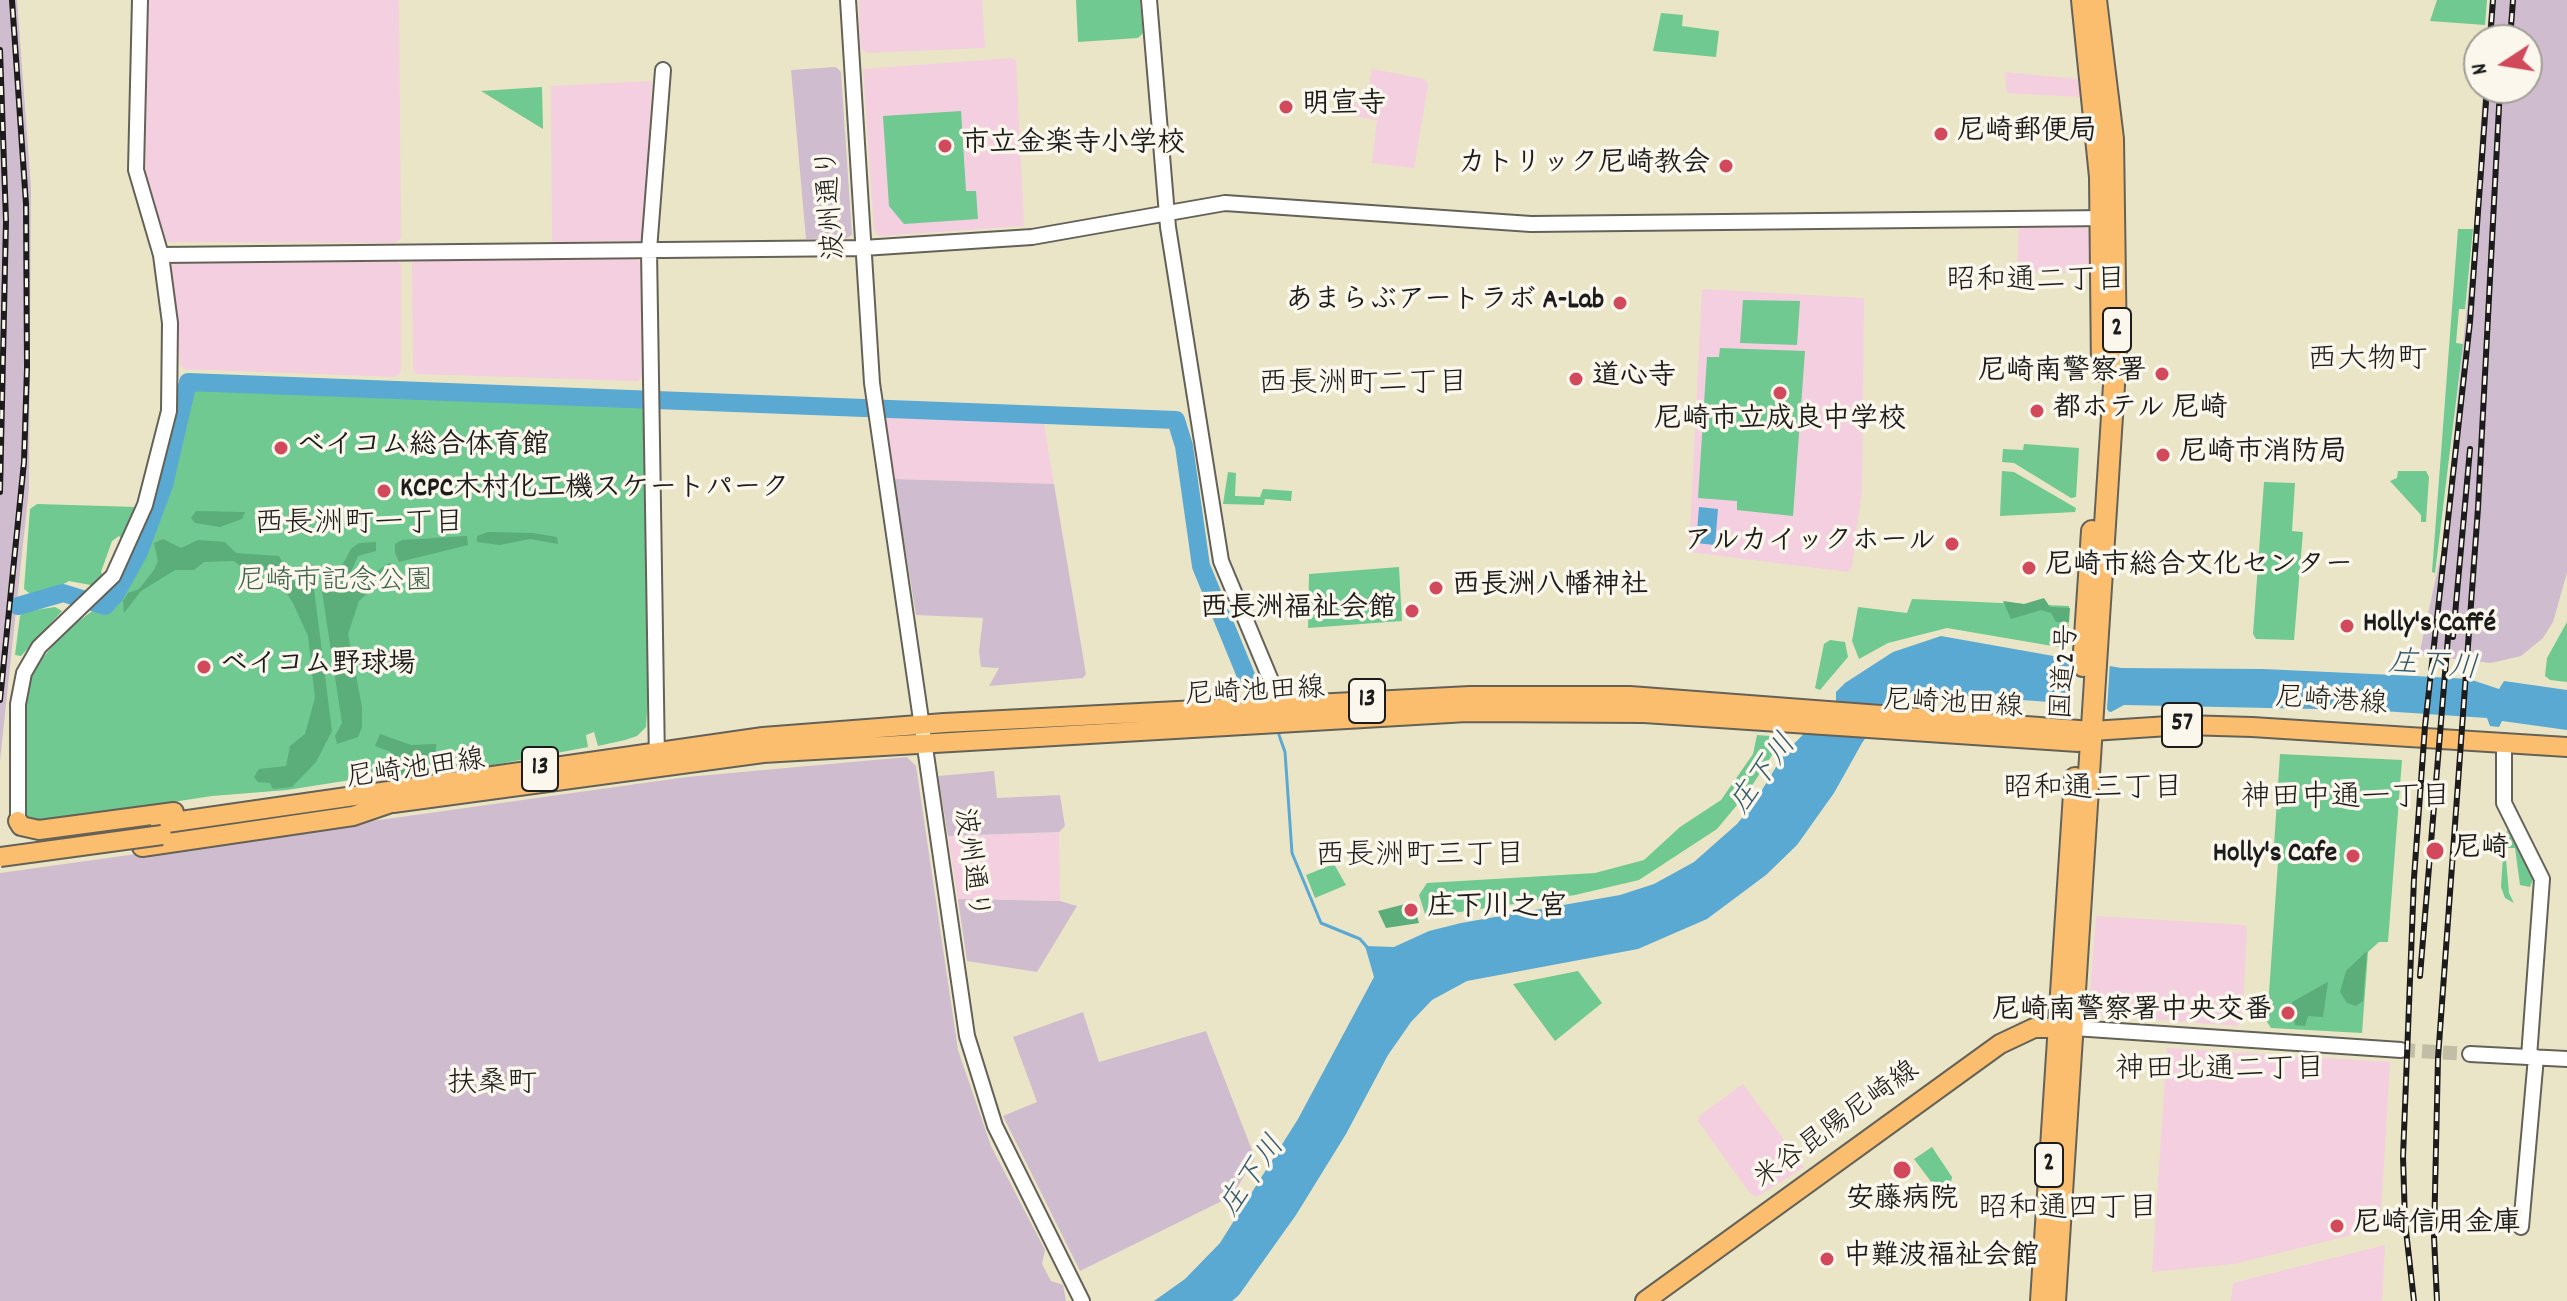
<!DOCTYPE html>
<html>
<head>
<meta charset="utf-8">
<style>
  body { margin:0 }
  #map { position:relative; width:2567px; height:1301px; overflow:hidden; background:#ebe5c7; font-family:Dekko,sans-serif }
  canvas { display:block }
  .north { position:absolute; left:2463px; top:24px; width:80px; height:80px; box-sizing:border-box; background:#fbf7ec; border:2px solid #a29f99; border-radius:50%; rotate:258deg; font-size:22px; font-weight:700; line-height:32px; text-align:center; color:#1c1c1c }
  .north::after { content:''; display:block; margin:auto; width:28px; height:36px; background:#d1495b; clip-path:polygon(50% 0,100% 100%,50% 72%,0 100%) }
</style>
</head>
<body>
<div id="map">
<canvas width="2567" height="1301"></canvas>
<div class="north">N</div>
</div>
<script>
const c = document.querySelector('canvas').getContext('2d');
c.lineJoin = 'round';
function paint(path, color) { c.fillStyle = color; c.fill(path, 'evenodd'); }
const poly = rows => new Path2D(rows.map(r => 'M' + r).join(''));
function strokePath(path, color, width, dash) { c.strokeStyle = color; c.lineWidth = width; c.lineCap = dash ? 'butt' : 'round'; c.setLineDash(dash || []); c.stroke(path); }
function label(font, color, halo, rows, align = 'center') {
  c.font = font + ' Dekko,"Klee One",sans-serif'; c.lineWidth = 7; c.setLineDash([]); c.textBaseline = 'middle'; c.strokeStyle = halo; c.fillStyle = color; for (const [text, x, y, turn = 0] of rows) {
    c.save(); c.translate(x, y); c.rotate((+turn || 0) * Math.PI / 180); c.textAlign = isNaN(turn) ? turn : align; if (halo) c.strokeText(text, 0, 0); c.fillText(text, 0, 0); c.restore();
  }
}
paint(poly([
  [149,0,399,0,401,238,395,243,167,242,145,174],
  [859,0,982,0,985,48,867,53,860,48],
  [1013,58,1016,61,1024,226,879,236,874,230,863,69],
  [1372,69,1425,79,1428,85,1414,168,1372,163,1377,120,1342,114,1343,102,1366,103],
  [2005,72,2079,79,2081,97,2007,93],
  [652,81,643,236,640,241,552,242,551,86],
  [2019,227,2085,227,2089,231,2090,273,2017,273],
  [636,258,641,264,642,376,638,381,416,374,413,369,412,263,416,260],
  [396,260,401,265,401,371,396,377,184,369,180,364,171,267,175,262],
  [1702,289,1864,298,1862,489,1852,567,1848,572,1689,552],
  [882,415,1043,419,1054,484,894,479],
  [1059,832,1060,901,958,899,948,836],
  [2096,916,2245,925,2247,930,2242,1022,2237,1026,2096,1015,2089,1007],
  [2167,1048,2390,1062,2380,1228,2234,1264,2152,1272],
  [1743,1084,1804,1167,1757,1197,1749,1192,1698,1121,1699,1116],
  [2385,1245,2382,1301,2231,1301,2233,1283]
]), '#f3cfe0');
paint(poly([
  [0,0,17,0,31,187,29,488,0,761],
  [2490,0,2567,0,2567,573,2553,622,2543,638,2521,656,2491,663,2419,655,2443,545,2473,244,2483,88,2527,88,2527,40,2486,40],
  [836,67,841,72,852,235,847,238,806,239,791,70],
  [894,479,1054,484,1086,674,1083,678,989,686,999,668,981,667,979,651,983,618,916,615],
  [907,757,916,766,958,1050,991,1146,1045,1250,1042,1264,1051,1281,1063,1285,1066,1301,0,1301,0,873,687,777],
  [994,771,997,798,1060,795,1065,826,1059,832,948,836,938,776],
  [958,899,1060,901,1077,906,1037,972,967,961],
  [1083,1012,1099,1062,1206,1031,1255,1158,1232,1196,1080,1271,1003,1116,1037,1102,1013,1037]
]), '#cfbdcf');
paint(poly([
  [1076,0,1140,0,1143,33,1138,38,1078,42],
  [2437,0,2487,0,2485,25,2430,21],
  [1661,13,1683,15,1682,26,1719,31,1716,57,1653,51],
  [542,87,543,129,481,91],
  [961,111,966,191,976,191,978,219,904,224,889,206,883,116],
  [2458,229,2473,229,2465,309,2459,309,2456,343,2463,344,2435,573,2432,572],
  [1743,300,1800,301,1797,345,1740,343],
  [1720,348,1805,351,1793,516,1737,510,1737,501,1698,498,1707,357,1719,357],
  [204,381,643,399,649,684,646,727,637,736,625,740,598,746,594,732,586,735,588,747,405,782,376,776,287,790,212,796,34,823,23,816,26,690,33,670,63,633,95,609,116,585,143,535,159,491,176,427,182,384],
  [2024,444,2079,448,2076,497,2071,498,2014,463,2002,462,2003,449,2023,450],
  [2002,471,2014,472,2076,508,2075,512,2000,516],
  [2398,471,2426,471,2429,477,2426,522,2421,522,2421,515,2390,481,2397,478],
  [1228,472,1236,473,1235,496,1260,497,1263,489,1292,491,1291,501,1265,499,1264,505,1223,504],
  [2264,482,2295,483,2292,531,2303,532,2294,640,2256,639,2253,634],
  [37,504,137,507,123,540,119,536,112,541,101,572,103,576,96,586,69,581,49,592,29,593,24,589,30,509],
  [1399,567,1402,621,1308,628,1309,574],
  [1912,599,2069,606,2068,644,2064,648,1947,628,1888,643,1859,659,1852,641,1858,607,1907,613],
  [55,607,62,611,21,656,15,655,20,616,23,612],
  [2567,622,2567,682,2550,680,2545,676,2547,658],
  [1830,640,1845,642,1848,657,1820,690,1815,688,1824,644],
  [1757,735,1784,737,1747,793,1717,829,1639,880,1575,895,1426,917,1419,895,1427,883,1595,873,1644,860,1680,827,1721,800,1753,754],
  [2280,754,2402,760,2388,942,2379,942,2368,952,2362,1033,2271,1028,2267,1022,2278,862,2273,861],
  [2507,830,2534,877,2530,887,2520,885,2515,848,2505,848,2509,893,2514,903,2505,898,2501,887,2503,856],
  [1334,864,1346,885,1315,898,1306,875],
  [1578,971,1602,1003,1555,1041,1513,984],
  [1932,1147,1952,1177,1951,1182,1938,1191,1914,1159]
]), '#6fc990');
paint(poly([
  [196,511,245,512,242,519,220,527,195,523,191,518],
  [488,532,533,533,557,537,558,544,530,539,500,545,477,542,477,536],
  [467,536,468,545,399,562,395,553,395,544,402,540],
  [163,539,181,548,198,540,225,542,236,553,279,556,294,581,314,589,332,731,316,762,292,787,273,789,270,783,258,782,254,777,259,769,286,766,290,746,305,734,315,698,308,636,293,603,278,581,265,570,251,575,234,561,204,562,194,570,175,570,141,591,124,613,123,601,128,593,139,589,154,570,158,561,154,543],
  [376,542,376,551,358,556,349,576,372,575,389,563,396,567,359,601,348,634,362,707,362,727,358,737,337,744,335,736,342,723,321,585,339,571,351,549,359,543],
  [2044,598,2050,607,2070,608,2069,622,2056,622,2051,613,2041,610,2011,619,2003,601,2024,604],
  [380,734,411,745,436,744,436,752,425,764,426,772,442,771,443,775,403,780,382,776,383,770,391,767,391,752,375,746],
  [1413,902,1419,923,1386,928,1378,911],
  [2367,951,2363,1001,2356,1006,2347,1003,2340,992,2346,971],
  [2328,982,2323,1017,2308,1016,2305,1026,2295,1025,2292,1002]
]), '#5bad7a');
paint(poly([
  [1699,507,1718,509,1715,545,1696,543],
  [1941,636,2121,668,2263,669,2415,676,2469,679,2499,689,2504,681,2567,690,2567,730,2502,721,2499,727,2490,726,2487,718,2367,710,2124,705,2111,712,2062,703,1916,692,1901,695,1892,701,1862,743,1834,793,1797,845,1766,875,1707,919,1638,949,1467,981,1432,1000,1411,1022,1388,1055,1346,1134,1296,1215,1239,1295,1232,1301,1154,1301,1185,1279,1220,1243,1298,1119,1374,977,1365,946,1394,947,1429,931,1461,923,1620,895,1654,884,1694,862,1737,824,1754,803,1784,754,1836,701,1836,692,1845,683,1893,652]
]), '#59a9d3');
paint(poly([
  [2071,657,2110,662,2107,709,2112,716,2063,708,2065,696,2068,696]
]), '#ebe5c7');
strokePath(poly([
  [1279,735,1285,752,1292,853,1321,923,1360,939,1367,947]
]), '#59a9d3', 3);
strokePath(poly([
  [18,606,63,593,105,606,115,595,139,552,164,485,188,382,1176,420,1184,446,1201,566,1249,683,1257,693]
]), '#59a9d3', 18);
strokePath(poly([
  [2401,1050,2470,1054]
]), '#c2bda5', 14, [14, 7]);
const minor = poly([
  [848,0,872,383,967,1036,995,1126,1082,1301],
  [1149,0,1168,227,1221,561,1285,714],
  [161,255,863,248,1032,237,1225,203,1531,224,2108,218],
  [2504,746,2504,803,2542,879,2529,1057],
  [657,762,649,250,663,70],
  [18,821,18,704,24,673,39,647,113,576,145,505,169,411,170,323,161,255,136,170,140,0],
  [2074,1028,2401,1050],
  [2470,1054,2567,1059],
  [2521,1227,2536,1057]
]);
const major = poly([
  [393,803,763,753,1467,712,1644,713,2078,742,2092,731],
  [18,821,21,826,39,830,174,812],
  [160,824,763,737,944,723,1470,696,1630,696,2092,731,2184,725,2252,727,2567,747],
  [142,847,353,816,391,803],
  [1645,1301,2000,1044,2034,1028,2071,1028]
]);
const highway = poly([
  [2082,0,2100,177,2102,371],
  [2083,666,2092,531],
  [2041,1301,2075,778],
  [2055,1301,2116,354,2113,139,2096,0]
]);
strokePath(minor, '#646258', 18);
strokePath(major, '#646258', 22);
strokePath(highway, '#646258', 24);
strokePath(minor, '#fff', 14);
strokePath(major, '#fabe6e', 18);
strokePath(highway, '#fabe6e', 20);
const rail = poly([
  [2490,40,2493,0],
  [2510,40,2513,0],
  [0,50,6,221,0,492],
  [2453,637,2470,449],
  [0,700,24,462,27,368,26,204,12,0],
  [2420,976,2449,625],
  [2414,1301,2405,1222,2403,1157,2414,878,2425,726,2470,322,2487,88],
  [2437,1301,2434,1237,2438,1058,2478,508,2500,88]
]);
strokePath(rail, '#1c1c1c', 6);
strokePath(rail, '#fbf7ec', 3, [9]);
const majorBridge = poly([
  [0,857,162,835]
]);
strokePath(majorBridge, '#646258', 22, []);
strokePath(majorBridge, '#fabe6e', 18);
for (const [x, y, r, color] of [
  [1286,107,8,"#d1495b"],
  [1941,134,8,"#d1495b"],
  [945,146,8,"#d1495b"],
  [1726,166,8,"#d1495b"],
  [1620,303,8,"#d1495b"],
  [2162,374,8,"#d1495b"],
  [1576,379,8,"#d1495b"],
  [1780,393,8,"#d1495b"],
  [2037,411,8,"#d1495b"],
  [281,448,8,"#d1495b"],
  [2163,455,8,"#d1495b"],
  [384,491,8,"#d1495b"],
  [1952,544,8,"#d1495b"],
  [2029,568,8,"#d1495b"],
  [1436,588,8,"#d1495b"],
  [1412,611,8,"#d1495b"],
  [2347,626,8,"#d1495b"],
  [204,667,8,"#d1495b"],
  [2435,851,10,"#d1495b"],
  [2353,856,8,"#d1495b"],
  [1411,910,8,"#d1495b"],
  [2288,1013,8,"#d1495b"],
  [1902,1170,10,"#d1495b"],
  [2337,1226,8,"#d1495b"],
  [1827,1259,8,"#d1495b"]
]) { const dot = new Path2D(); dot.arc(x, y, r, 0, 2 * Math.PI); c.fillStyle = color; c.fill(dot); strokePath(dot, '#fbf7ec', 3); }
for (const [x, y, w] of [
  [2117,330,28],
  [1367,701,36],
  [2182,725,40],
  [540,769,36],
  [2049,1165,28]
]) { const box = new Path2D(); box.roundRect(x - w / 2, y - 22, w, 44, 6); c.fillStyle = '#fbf7ec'; c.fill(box); strokePath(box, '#1c1c1c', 2); }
label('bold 26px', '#1c1c1c', null, [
  ["2",2117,330],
  ["13",1367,701],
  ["57",2182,725],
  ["13",540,769],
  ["2",2049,1165]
]);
label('bold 28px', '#1c1c1c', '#fbf7ec', [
  ["明宣寺",1302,107],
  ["尼崎郵便局",1957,134],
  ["市立金楽寺小学校",961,146],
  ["カトリック尼崎教会",1710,166,"right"],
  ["あまらぶアートラボ A-Lab",1604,303,"right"],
  ["尼崎南警察署",2146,374,"right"],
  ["道心寺",1592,379],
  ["都ホテル 尼崎",2053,411],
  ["尼崎市立成良中学校",1780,422,"center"],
  ["ベイコム総合体育館",297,448],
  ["尼崎市消防局",2179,455],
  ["KCPC木村化工機スケートパーク",400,491],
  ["アルカイックホール",1936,544,"right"],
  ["尼崎市総合文化センター",2045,568],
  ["西長洲八幡神社",1452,588],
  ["西長洲福祉会館",1396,611,"right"],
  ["Holly's Caffé",2363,626],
  ["ベイコム野球場",220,667],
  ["尼崎",2453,851],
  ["Holly's Cafe",2337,856,"right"],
  ["庄下川之宮",1427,910],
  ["尼崎南警察署中央交番",2272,1013,"right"],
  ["安藤病院",1902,1202,"center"],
  ["尼崎信用金庫",2353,1226],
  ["中難波福祉会館",1843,1259]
], 'left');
label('28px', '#1c1c1c', '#fbf7ec', [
  ["波州通り",834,204,-94],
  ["国道2号",2068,672,-86],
  ["尼崎池田線",1255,695,-3],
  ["尼崎港線",2331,704,4],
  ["尼崎池田線",1953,707,3],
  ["尼崎池田線",416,772,-8],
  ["波州通り",968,864,82],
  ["米谷昆陽尼崎線",1838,1127,-36]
]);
label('28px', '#3d614a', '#fbf7ec', [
  ["尼崎市記念公園",335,584]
]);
label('30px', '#1c1c1c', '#fbf7ec', [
  ["昭和通二丁目",2036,284],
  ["西大物町",2367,363],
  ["西長洲町二丁目",1363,387],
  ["西長洲町一丁目",359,527],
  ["昭和通三丁目",2093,792],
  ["神田中通一丁目",2346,801],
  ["西長洲町三丁目",1420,859],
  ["神田北通二丁目",2220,1073],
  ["扶桑町",492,1087],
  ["昭和通四丁目",2068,1212]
]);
label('italic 30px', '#375b6e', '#fbf7ec', [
  ["庄下川",2433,669,4],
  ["庄下川",1766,776,-54],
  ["庄下川",1255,1178,-55]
]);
</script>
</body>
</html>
